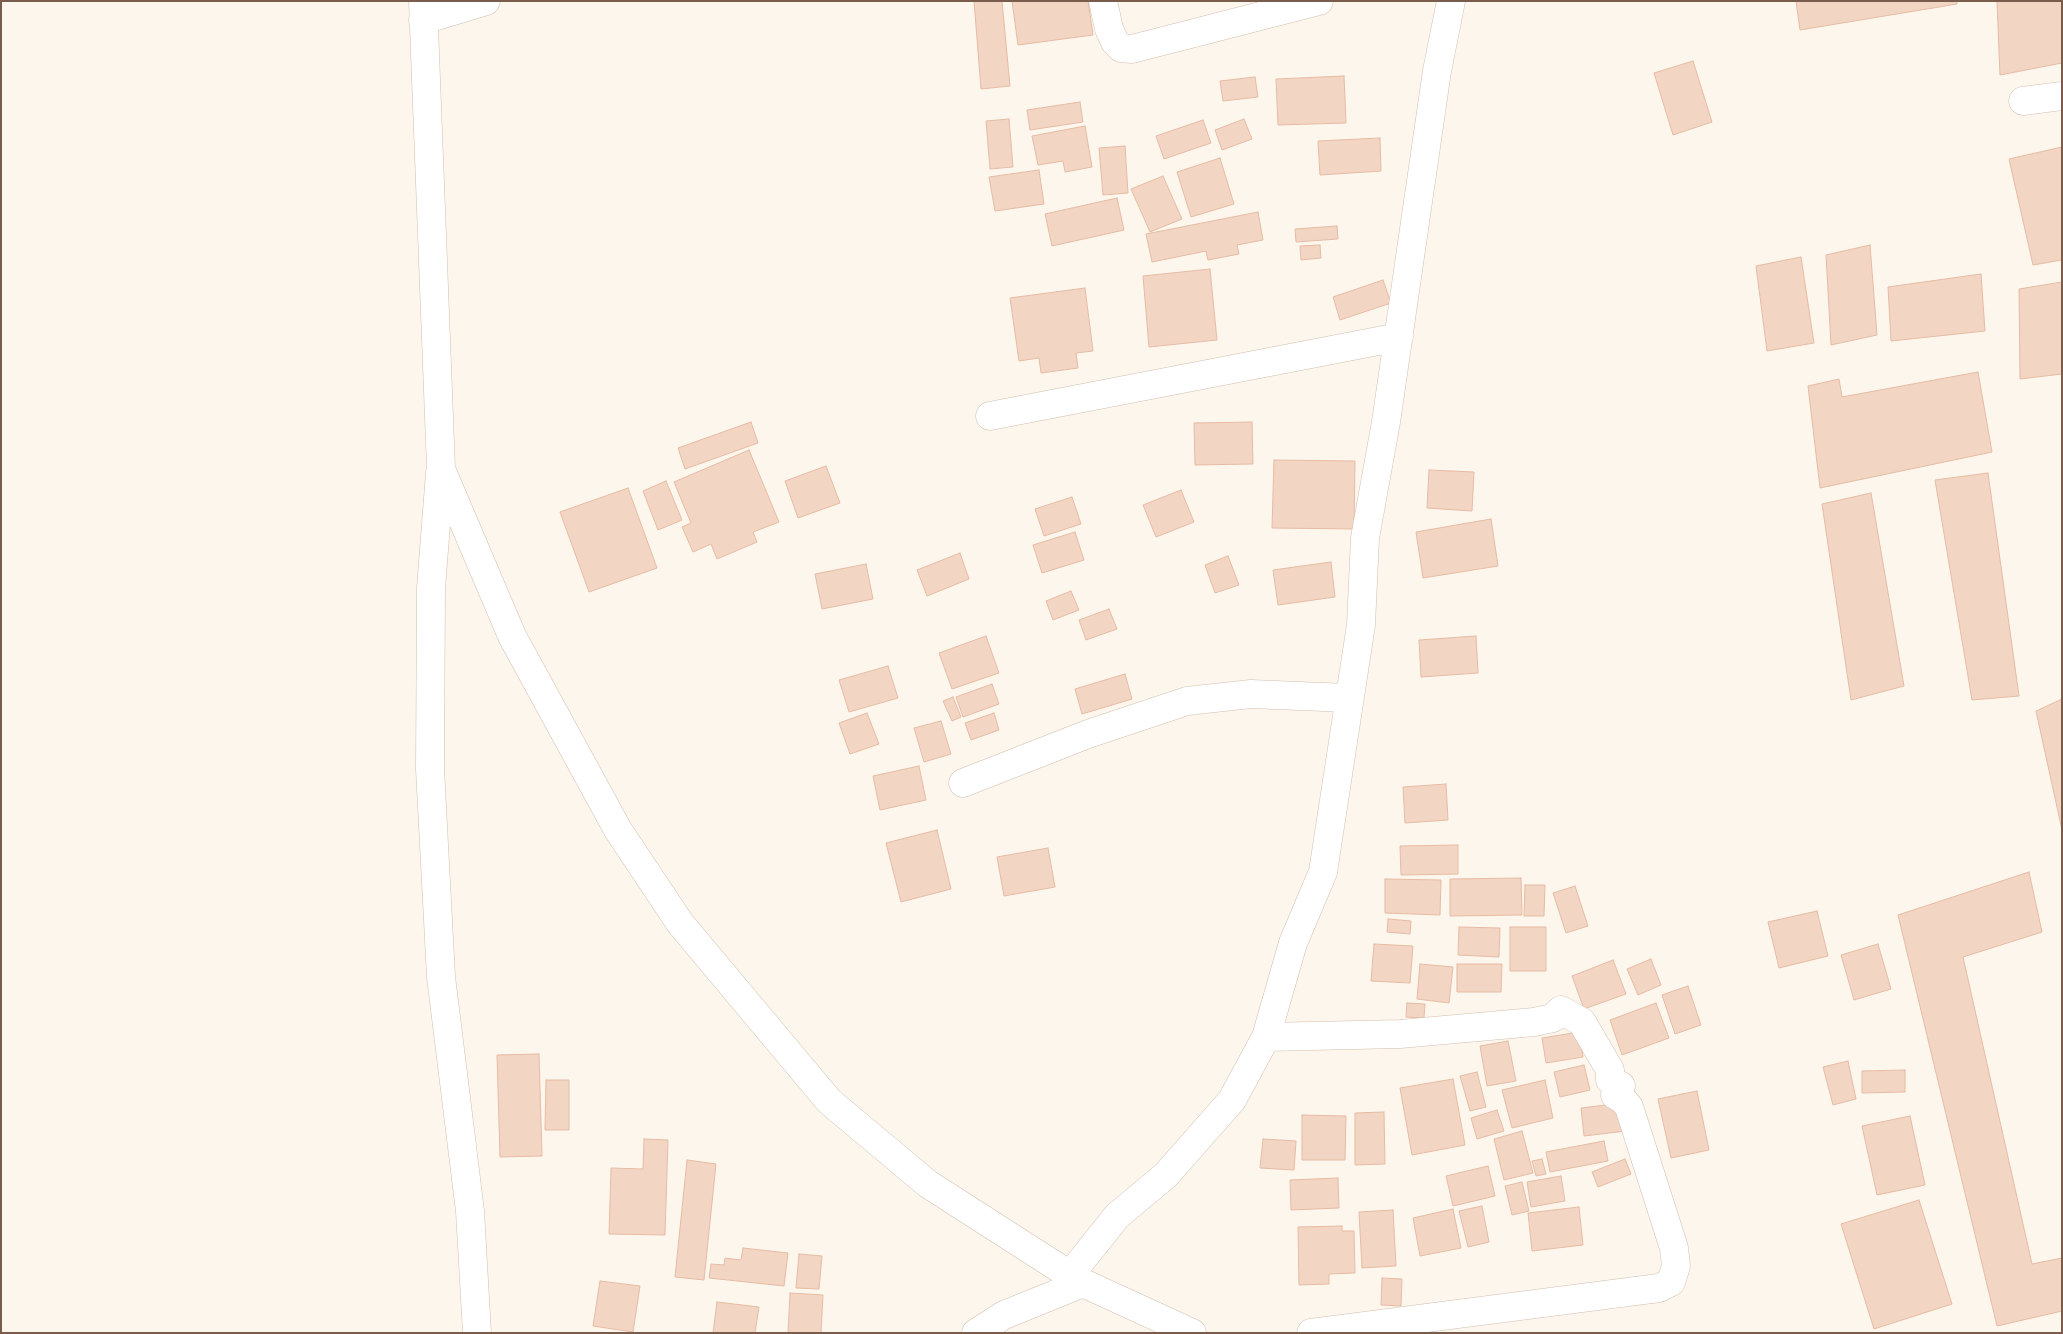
<!DOCTYPE html>
<html>
<head>
<meta charset="utf-8">
<style>
  body { margin:0 }
  #map { position:relative; width:2063px; height:1334px; overflow:hidden; background:#fdf6ec; font-family:Lato,sans-serif }
  canvas { display:block }
  .frame { position:absolute; inset:0; border:2px solid #7a5c4d; pointer-events:none }
</style>
</head>
<body>
<div id="map">
<canvas width="2063" height="1334"></canvas>
<div class="frame"></div>
</div>
<script>
const c = document.querySelector('canvas').getContext('2d');
c.lineJoin = 'round';
function paint(path, color) { c.fillStyle = color; c.fill(path, 'evenodd'); }
const poly = rows => new Path2D(rows.map(r => 'M' + r).join(''));
function strokePath(path, color, width, dash) { c.strokeStyle = color; c.lineWidth = width; c.lineCap = dash ? 'butt' : 'round'; c.setLineDash(dash || []); c.stroke(path); }
const building = poly([
  [974,1,1002,1,1010,86,981,89,974,1],
  [1012,1,1088,1,1093,35,1018,45,1012,1],
  [1796,1,1957,1,1957,4,1800,30,1796,1],
  [1997,1,2062,1,2062,63,2000,75,1997,1],
  [1693,61,1712,122,1673,135,1654,73,1693,61],
  [1344,76,1346,123,1278,125,1276,79,1344,76],
  [1255,77,1258,97,1223,101,1220,81,1255,77],
  [1080,102,1083,122,1030,130,1027,110,1080,102],
  [1009,119,1013,167,990,169,986,121,1009,119],
  [1244,119,1252,139,1222,150,1215,130,1244,119],
  [1203,120,1211,143,1164,159,1156,136,1203,120],
  [1085,126,1092,167,1065,172,1063,161,1038,165,1032,136,1085,126],
  [1380,138,1381,171,1320,175,1318,141,1380,138],
  [1125,146,1128,193,1103,195,1099,148,1125,146],
  [2062,147,2062,260,2033,265,2009,159,2062,147],
  [1220,158,1234,204,1191,217,1177,172,1220,158],
  [1039,170,1044,204,995,211,989,177,1039,170],
  [1163,176,1182,219,1150,232,1131,189,1163,176],
  [1117,198,1124,230,1052,246,1045,214,1117,198],
  [1258,212,1263,240,1237,245,1239,254,1208,260,1206,251,1152,262,1146,234,1258,212],
  [1337,226,1338,239,1296,242,1295,229,1337,226],
  [1320,245,1321,258,1301,260,1300,246,1320,245],
  [1870,245,1877,335,1831,345,1826,255,1870,245],
  [1801,257,1814,343,1767,351,1756,266,1801,257],
  [1210,269,1217,340,1149,347,1143,276,1210,269],
  [1981,274,1985,331,1891,341,1888,287,1981,274],
  [1383,280,1391,303,1340,320,1333,297,1383,280],
  [2062,282,2062,374,2020,379,2019,289,2062,282],
  [1085,288,1093,351,1076,353,1078,368,1041,373,1039,358,1019,361,1010,298,1085,288],
  [1978,372,1992,452,1820,488,1808,386,1839,379,1842,397,1978,372],
  [751,422,758,443,685,469,678,448,751,422],
  [1252,422,1253,464,1195,465,1194,423,1252,422],
  [749,450,779,522,753,532,757,542,717,559,711,544,693,552,682,527,691,523,674,482,749,450],
  [1274,460,1355,461,1354,529,1272,528,1274,460],
  [826,466,840,503,798,518,785,481,826,466],
  [1429,470,1474,472,1472,511,1427,508,1429,470],
  [1988,473,2019,696,1972,700,1935,480,1988,473],
  [666,481,682,520,658,530,643,491,666,481],
  [628,488,657,568,589,592,560,512,628,488],
  [1181,490,1194,522,1156,537,1143,505,1181,490],
  [1871,493,1904,686,1851,700,1822,504,1871,493],
  [1072,497,1081,524,1044,536,1035,509,1072,497],
  [1491,519,1498,566,1423,578,1416,532,1491,519],
  [1075,532,1084,560,1042,573,1033,545,1075,532],
  [960,553,969,579,927,596,917,570,960,553],
  [1228,556,1239,585,1215,593,1205,565,1228,556],
  [1331,562,1335,597,1278,605,1273,570,1331,562],
  [866,564,873,599,822,609,815,574,866,564],
  [1071,591,1079,610,1053,620,1046,601,1071,591],
  [1109,609,1117,629,1086,640,1079,620,1109,609],
  [986,636,999,673,952,689,939,653,986,636],
  [1476,636,1478,673,1421,677,1419,640,1476,636],
  [888,666,898,698,849,712,839,680,888,666],
  [1125,674,1132,699,1082,714,1075,689,1125,674],
  [992,684,999,704,963,717,956,697,992,684],
  [953,697,961,717,952,721,943,701,953,697],
  [2062,699,2062,830,2036,711,2062,699],
  [867,713,879,744,850,754,839,723,867,713],
  [994,713,999,730,971,740,965,723,994,713],
  [941,721,951,754,924,762,914,728,941,721],
  [919,766,926,800,880,810,873,776,919,766],
  [1446,784,1448,820,1405,823,1403,787,1446,784],
  [937,830,951,889,901,902,886,843,937,830],
  [1458,845,1458,874,1401,875,1400,846,1458,845],
  [1048,848,1055,887,1004,896,997,857,1048,848],
  [2029,872,2042,932,1963,957,2032,1264,2062,1258,2062,1311,1997,1326,1898,915,2029,872],
  [1521,878,1522,915,1450,916,1450,879,1521,878],
  [1385,879,1441,880,1440,915,1385,913,1385,879],
  [1525,885,1545,885,1544,916,1524,916,1525,885],
  [1575,886,1588,926,1566,933,1553,893,1575,886],
  [1817,911,1828,956,1779,968,1768,922,1817,911],
  [1388,919,1411,921,1410,934,1387,932,1388,919],
  [1459,927,1500,928,1499,957,1458,955,1459,927],
  [1510,927,1546,927,1546,971,1510,971,1510,927],
  [1374,944,1413,946,1410,983,1371,981,1374,944],
  [1878,944,1891,989,1854,1000,1841,955,1878,944],
  [1651,959,1661,985,1638,995,1627,969,1651,959],
  [1613,960,1626,994,1584,1009,1572,976,1613,960],
  [1420,964,1453,967,1449,1003,1417,999,1420,964],
  [1457,964,1502,964,1501,992,1457,992,1457,964],
  [1688,986,1701,1025,1675,1034,1662,995,1688,986],
  [1407,1003,1425,1004,1424,1018,1406,1017,1407,1003],
  [1656,1003,1669,1038,1622,1055,1610,1020,1656,1003],
  [1579,1032,1583,1057,1546,1063,1542,1038,1579,1032],
  [1508,1041,1516,1081,1487,1086,1480,1046,1508,1041],
  [539,1054,542,1156,500,1157,497,1055,539,1054],
  [1848,1061,1856,1099,1833,1105,1823,1067,1848,1061],
  [1584,1065,1590,1090,1560,1097,1554,1072,1584,1065],
  [1905,1070,1905,1092,1862,1093,1862,1071,1905,1070],
  [1477,1072,1486,1107,1470,1111,1460,1076,1477,1072],
  [1453,1079,1465,1145,1412,1155,1400,1088,1453,1079],
  [546,1080,569,1080,569,1130,545,1130,546,1080],
  [1545,1080,1553,1118,1512,1128,1502,1090,1545,1080],
  [1697,1091,1709,1150,1671,1158,1658,1099,1697,1091],
  [1623,1103,1626,1131,1584,1136,1581,1108,1623,1103],
  [1497,1110,1504,1131,1477,1139,1471,1118,1497,1110],
  [1384,1112,1385,1164,1355,1165,1355,1113,1384,1112],
  [1302,1115,1346,1116,1345,1160,1302,1160,1302,1115],
  [1910,1116,1925,1185,1877,1195,1862,1126,1910,1116],
  [1522,1131,1533,1173,1504,1180,1494,1139,1522,1131],
  [644,1139,668,1140,665,1235,609,1234,611,1168,643,1169,644,1139],
  [1263,1139,1296,1141,1294,1170,1260,1168,1263,1139],
  [1604,1141,1608,1161,1550,1172,1546,1152,1604,1141],
  [1542,1159,1546,1174,1536,1176,1532,1161,1542,1159],
  [1625,1159,1631,1174,1598,1187,1592,1172,1625,1159],
  [687,1160,716,1164,704,1280,675,1277,687,1160],
  [1488,1166,1495,1196,1453,1206,1446,1176,1488,1166],
  [1561,1176,1565,1201,1531,1207,1527,1182,1561,1176],
  [1338,1178,1339,1208,1291,1210,1290,1180,1338,1178],
  [1522,1182,1529,1211,1512,1215,1505,1186,1522,1182],
  [1919,1200,1952,1304,1874,1329,1841,1224,1919,1200],
  [1482,1206,1489,1242,1468,1247,1459,1211,1482,1206],
  [1579,1207,1583,1245,1532,1251,1528,1213,1579,1207],
  [1453,1209,1461,1248,1420,1256,1413,1218,1453,1209],
  [1393,1210,1396,1266,1362,1268,1359,1212,1393,1210],
  [1342,1226,1342,1231,1354,1231,1355,1273,1329,1274,1329,1284,1299,1285,1298,1227,1342,1226],
  [743,1248,788,1253,784,1286,709,1278,711,1264,724,1265,725,1258,741,1260,743,1248],
  [799,1254,822,1256,819,1289,796,1288,799,1254],
  [1382,1278,1402,1279,1401,1306,1381,1305,1382,1278],
  [600,1281,640,1286,633,1332,593,1326,600,1281],
  [790,1293,823,1295,821,1333,788,1333,790,1293],
  [717,1302,759,1307,755,1333,713,1333,717,1302]
]);
paint(building, '#f3d5c3');
strokePath(building, '#e6bba3', 1);
const minor = poly([
  [423,1,441,469,512,636,618,830,680,923,829,1101,928,1184,1062,1270,1083,1283,1192,1333],
  [1103,1,1109,29,1115,42,1121,48,1132,49,1319,1],
  [423,20,486,1],
  [2023,101,2062,96],
  [990,416,1399,337],
  [440,473,431,588,430,769,441,977,470,1211,477,1333],
  [963,783,1088,734,1187,701,1251,694,1348,698],
  [1266,1037,1400,1034,1534,1022,1553,1018,1561,1010,1582,1022,1610,1070,1610,1080,1621,1086,1615,1095,1623,1100,1629,1107,1674,1248,1676,1266,1671,1282,1659,1288,1311,1333],
  [1070,1275,1117,1216,1166,1175,1232,1100,1266,1037,1293,943,1323,872,1361,625,1365,538,1386,422,1437,71,1451,1],
  [976,1333,1004,1315,1083,1283]
]);
strokePath(minor, '#d1beb0', 29);
strokePath(minor, '#fff', 28);
</script>
</body>
</html>
